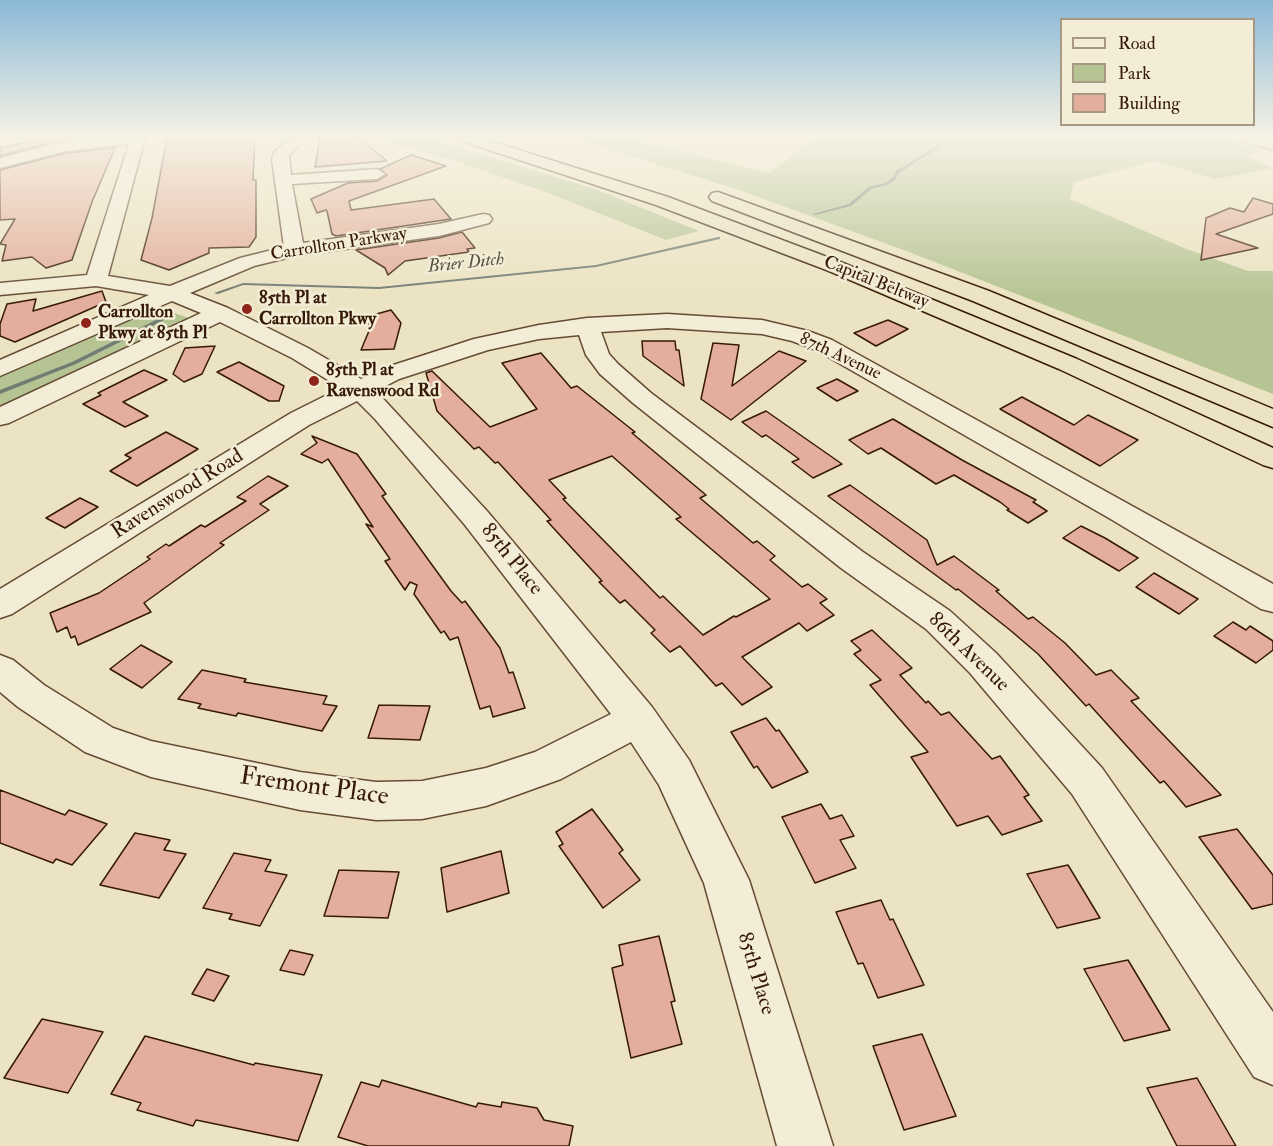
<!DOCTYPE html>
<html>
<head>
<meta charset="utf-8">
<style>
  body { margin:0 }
  #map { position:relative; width:1273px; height:1146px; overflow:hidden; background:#ece3c2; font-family:"IM FELL Double Pica",serif }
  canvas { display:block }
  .legend { position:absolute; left:1060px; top:18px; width:195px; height:108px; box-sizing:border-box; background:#f3edd7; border:2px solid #a79983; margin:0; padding:8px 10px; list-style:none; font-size:18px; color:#361a05 }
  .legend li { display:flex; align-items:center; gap:12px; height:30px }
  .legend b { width:30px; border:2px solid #a79983 }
</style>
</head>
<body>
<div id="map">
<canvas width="1273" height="1146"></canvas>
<ul class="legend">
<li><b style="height:8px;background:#f3edd7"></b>Road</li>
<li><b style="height:16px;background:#b6c494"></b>Park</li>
<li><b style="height:16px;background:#e3ae9b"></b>Building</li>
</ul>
</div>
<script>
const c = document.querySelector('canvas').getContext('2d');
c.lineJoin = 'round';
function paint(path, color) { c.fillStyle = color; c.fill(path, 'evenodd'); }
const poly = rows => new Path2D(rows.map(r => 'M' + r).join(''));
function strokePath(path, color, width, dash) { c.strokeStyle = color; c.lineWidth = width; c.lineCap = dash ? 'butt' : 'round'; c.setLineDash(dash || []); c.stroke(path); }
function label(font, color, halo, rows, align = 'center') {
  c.font = font + ' "IM FELL Double Pica",serif'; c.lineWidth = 5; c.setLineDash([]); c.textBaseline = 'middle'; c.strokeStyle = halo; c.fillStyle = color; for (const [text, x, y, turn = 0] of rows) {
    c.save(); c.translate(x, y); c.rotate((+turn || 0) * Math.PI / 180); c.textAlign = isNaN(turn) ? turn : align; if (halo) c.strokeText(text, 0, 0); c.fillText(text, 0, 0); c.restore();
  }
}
paint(poly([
  [372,138,428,138,595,189,699,231,666,240,546,192,455,161],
  [573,138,626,138,769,173,817,138,1223,138,1263,150,1244,156,1273,168,1215,179,1155,161,1074,182,1070,199,1184,248,1248,271,1273,271,1273,394,909,252,739,190],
  [157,307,189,318,0,408,0,377]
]), '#b6c494');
paint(poly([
  [938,138,941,138,944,140,940,147,899,173,895,180,887,185,871,189,851,206,815,215,813,214,849,204,869,187,885,183,892,178,896,171,938,145,940,140,938,138],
  [718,237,720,237,720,239,596,267,379,289,243,285,218,294,214,293,243,283,379,287,596,265,718,237],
  [172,312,175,314,174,315,76,364,0,394,0,390,72,362,172,312]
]), '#727c72');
const building = poly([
  [46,138,80,138,65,139,0,156,0,148,46,138],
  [167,138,255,138,253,180,256,180,256,237,249,247,209,248,209,253,169,270,141,260,152,218,167,138],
  [320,138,359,138,387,161,315,167,320,138],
  [115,148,92,202,72,260,46,268,32,257,2,261,6,245,0,244,15,219,0,220,0,170,66,153,115,148],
  [411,155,446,166,349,201,351,210,434,199,451,219,336,236,332,234,327,211,326,210,317,213,311,199,348,183,378,181,387,175,380,169,411,155],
  [1253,198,1273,204,1273,214,1216,234,1258,248,1201,260,1206,218,1230,208,1244,212,1253,198],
  [462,232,475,248,467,249,469,252,405,261,388,275,385,268,356,250,439,238,462,232],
  [102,291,106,302,15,342,0,336,0,324,7,304,36,299,33,311,102,291],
  [391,310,401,323,394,349,361,350,371,326,362,318,391,310],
  [888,320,908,329,876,346,854,333,888,320],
  [642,341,675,341,676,350,679,350,684,386,643,356,642,341],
  [713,343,739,345,732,386,779,351,806,361,731,420,701,399,713,343],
  [215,346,202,374,184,382,173,374,185,348,215,346],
  [541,353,571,388,577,386,635,432,632,433,706,495,700,498,753,543,757,541,775,556,770,560,802,587,808,584,827,599,820,603,834,615,807,631,799,623,742,657,772,687,742,705,722,683,716,686,680,646,670,652,651,633,655,630,625,600,620,603,599,582,602,581,547,521,551,520,498,462,495,463,479,447,474,449,437,411,426,373,432,371,490,427,537,409,502,363,541,353],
  [612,456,681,517,676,519,770,599,736,617,734,616,703,635,663,596,660,598,563,499,566,498,549,480,612,456],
  [239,362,284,386,279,401,269,401,217,372,239,362],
  [144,370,167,380,123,402,148,416,125,427,83,404,101,395,98,393,144,370],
  [837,379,858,391,837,401,817,388,837,379],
  [1022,397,1074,425,1088,415,1138,440,1100,466,1000,409,1022,397],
  [766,411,842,464,813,478,792,462,799,459,766,435,762,437,742,422,766,411],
  [893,419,962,460,1036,500,1033,502,1047,511,1028,523,1007,510,1009,509,1000,502,954,475,936,484,881,448,868,454,849,440,893,419],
  [166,432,198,449,137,486,110,471,131,458,125,455,166,432],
  [312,436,357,454,386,494,382,496,451,591,462,603,465,601,500,648,509,673,513,672,525,708,493,717,490,706,480,709,458,637,450,640,444,631,441,633,414,594,417,585,410,582,405,590,385,561,390,559,366,524,373,527,328,459,322,463,301,454,317,443,312,436],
  [268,476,288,486,260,504,269,510,220,543,224,545,144,603,151,612,78,645,75,636,71,638,67,627,57,632,50,613,99,593,150,559,147,557,166,544,169,546,201,525,205,527,246,501,237,497,268,476],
  [850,485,927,540,937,565,954,556,999,590,996,591,1028,619,1033,617,1065,643,1096,675,1111,670,1139,698,1131,701,1221,795,1186,807,1164,781,1160,783,1089,704,1086,706,1038,654,1010,630,958,589,956,590,828,496,850,485],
  [80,498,98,507,65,528,46,518,80,498],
  [1081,526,1105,538,1138,558,1119,571,1063,538,1081,526],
  [1154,573,1198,599,1179,614,1136,587,1154,573],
  [1233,622,1246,630,1250,626,1273,641,1273,650,1256,663,1214,636,1233,622],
  [872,630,912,668,900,675,926,703,928,701,941,715,949,712,992,759,1000,756,1029,795,1024,797,1042,821,1002,835,988,816,957,826,911,757,928,752,870,685,881,680,854,654,861,650,851,641,872,630],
  [141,645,172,662,142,688,110,669,141,645],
  [202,670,246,679,244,682,327,696,323,704,337,706,322,731,238,713,236,716,198,708,201,704,178,699,202,670],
  [379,705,430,706,420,740,368,738,379,705],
  [766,718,776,731,779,730,808,772,772,788,757,766,754,768,731,732,766,718],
  [0,790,65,815,69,810,107,824,72,865,56,859,53,863,0,843,0,790],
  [821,804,830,819,842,815,854,836,840,840,856,868,815,883,782,817,821,804],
  [592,809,623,850,619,853,640,880,603,908,559,846,563,844,556,832,592,809],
  [1237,829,1273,875,1273,904,1252,909,1199,837,1237,829],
  [135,833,170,840,164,850,186,854,159,898,100,885,135,833],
  [501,851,509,893,447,912,441,868,501,851],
  [234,853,271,860,265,871,287,875,260,926,229,919,232,914,203,908,234,853],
  [1068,865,1100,918,1057,928,1027,874,1068,865],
  [339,870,399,872,388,918,324,916,339,870],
  [881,900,890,920,893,919,924,985,878,998,863,963,858,964,836,912,881,900],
  [659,936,675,1001,671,1002,682,1044,631,1058,612,968,623,965,619,945,659,936],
  [290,950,313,955,304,975,280,970,290,950],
  [1128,960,1170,1030,1124,1041,1084,969,1128,960],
  [207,969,229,976,214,1001,192,994,207,969],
  [42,1019,103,1032,68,1093,4,1078,42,1019],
  [922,1034,956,1116,904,1130,873,1046,922,1034],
  [145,1036,254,1065,255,1063,322,1075,298,1141,196,1120,193,1126,137,1110,141,1103,111,1094,145,1036],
  [1197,1078,1236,1146,1177,1146,1147,1088,1197,1078],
  [382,1080,476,1107,478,1103,501,1107,502,1102,537,1108,544,1120,573,1126,569,1146,368,1146,338,1137,361,1082,379,1087,382,1080]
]);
paint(building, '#e3ae9b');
strokePath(building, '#361a05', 1.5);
const minor = poly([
  [101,138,145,138,108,276,170,286,240,258,284,247,272,159,275,151,286,142,291,140,299,145,289,155,291,175,377,169,385,174,377,179,292,184,303,243,439,224,483,214,489,215,492,219,489,223,439,236,295,256,254,266,190,293,228,308,308,348,361,379,381,369,474,339,539,325,587,318,667,314,762,320,808,331,832,340,1273,584,1273,612,1261,609,1109,518,816,350,792,341,762,334,667,328,601,332,609,354,618,364,651,393,863,552,950,611,996,653,1102,768,1273,1012,1273,1085,1254,1077,1072,794,970,673,926,629,841,568,633,403,600,374,586,355,579,335,539,339,488,350,399,379,376,391,487,511,652,707,689,760,749,880,833,1146,777,1146,704,883,659,785,631,742,561,779,486,806,422,819,376,820,300,810,151,777,85,752,18,707,0,692,0,655,13,660,44,685,113,728,151,741,300,772,376,782,422,781,486,768,535,752,611,714,465,525,375,419,357,401,309,425,12,614,0,618,0,589,291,413,341,388,292,358,220,322,9,423,0,425,0,407,201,313,172,301,0,376,0,360,149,295,96,286,0,295,0,283,87,275,129,144,66,151,0,168,0,158,66,141,101,138],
  [1240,138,1262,138,1273,140,1273,150,1242,141,1240,138]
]);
const highway = poly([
  [460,138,481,138,668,197,843,263,1077,359,1273,448,1273,468,1263,465,1059,369,829,271,656,205,462,141,460,138],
  [718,192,989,291,1273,409,1273,427,973,301,712,201,709,197,712,193,718,192]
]);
strokePath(minor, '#644c34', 3);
strokePath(highway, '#361a05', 3);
paint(minor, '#f3edd7');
paint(highway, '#ece3c2');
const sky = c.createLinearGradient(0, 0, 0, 298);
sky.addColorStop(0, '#89b8d6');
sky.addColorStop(0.46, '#f6f2e4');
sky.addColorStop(1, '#f6f2e400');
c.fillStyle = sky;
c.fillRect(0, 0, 1273, 298);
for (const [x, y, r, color] of [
  [247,309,6,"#8f2418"],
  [86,323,6,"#8f2418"],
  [314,381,6,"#8f2418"]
]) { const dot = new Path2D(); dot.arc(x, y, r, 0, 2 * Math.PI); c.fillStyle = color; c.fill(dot); strokePath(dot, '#f3edd7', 2); }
label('18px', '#361a05', '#f3edd7', [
  ["Carrollton Parkway",339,245,-9],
  ["Capital Beltway",876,283,22],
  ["87th Avenue",840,357,25]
]);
label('italic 18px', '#595344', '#f3edd7', [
  ["Brier Ditch",466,264,-6]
]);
label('bold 18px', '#361a05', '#f3edd7', [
  ["85th Pl at",259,299],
  ["Carrollton Pkwy",259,320],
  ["Carrollton",98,313],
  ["Pkwy at 85th Pl",98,334],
  ["85th Pl at",326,371],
  ["Ravenswood Rd",326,392]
], 'left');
label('21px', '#361a05', '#f3edd7', [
  ["Ravenswood Road",178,495,-32],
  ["85th Place",511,560,51],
  ["86th Avenue",968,653,44],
  ["85th Place",755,974,73]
]);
label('26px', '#361a05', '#f3edd7', [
  ["Fremont Place",314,788,8]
]);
</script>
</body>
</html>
